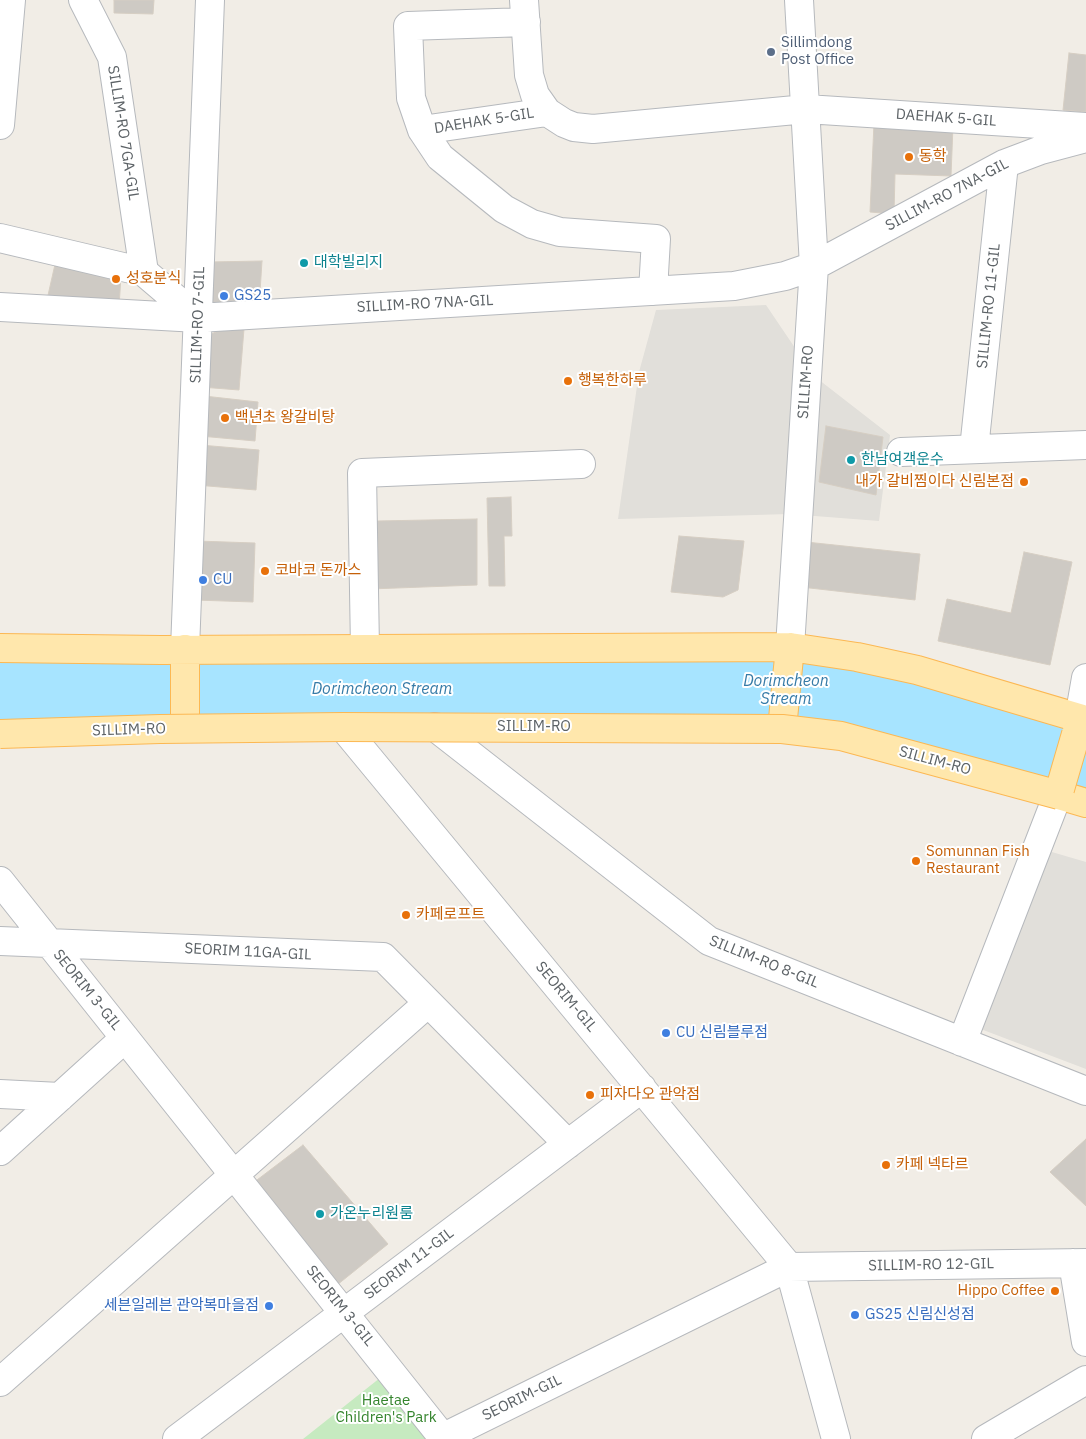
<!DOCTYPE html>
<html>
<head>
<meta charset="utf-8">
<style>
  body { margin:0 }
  canvas { display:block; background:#f1ede6 }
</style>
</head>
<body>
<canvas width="1086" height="1439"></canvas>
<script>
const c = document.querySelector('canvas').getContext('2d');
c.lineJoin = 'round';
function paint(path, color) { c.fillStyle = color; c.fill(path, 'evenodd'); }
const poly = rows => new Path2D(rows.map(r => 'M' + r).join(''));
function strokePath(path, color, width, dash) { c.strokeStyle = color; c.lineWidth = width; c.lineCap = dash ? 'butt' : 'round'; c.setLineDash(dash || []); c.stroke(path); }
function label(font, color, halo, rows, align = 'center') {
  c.font = font + ' "IBM Plex Sans","Noto Sans KR",sans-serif'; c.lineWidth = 4; c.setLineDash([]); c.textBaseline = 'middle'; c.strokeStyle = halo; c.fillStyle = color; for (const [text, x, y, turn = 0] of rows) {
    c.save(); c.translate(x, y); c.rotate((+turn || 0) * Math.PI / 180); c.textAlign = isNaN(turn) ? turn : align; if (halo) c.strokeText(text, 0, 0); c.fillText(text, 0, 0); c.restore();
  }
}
paint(poly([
  [766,305,814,376,890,435,879,521,789,514,618,519,639,372,656,310],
  [1045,850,1086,862,1086,1069,978,1028]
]), '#e1dfda');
paint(poly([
  [390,1370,444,1439,303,1439]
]), '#c6eac0');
paint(poly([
  [793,658,919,682,1086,729,1086,793,908,744,188,719,0,720,0,659]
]), '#a7e4ff');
const building = poly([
  [114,0,154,0,153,14,114,13,114,0],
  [1069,53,1086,55,1086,112,1063,110,1069,53],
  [874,123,953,126,951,176,895,174,894,214,870,212,874,123],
  [56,260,121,276,119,307,46,304,56,260],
  [262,261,259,308,208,312,209,262,262,261],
  [244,329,239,390,201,387,209,335,218,331,244,329],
  [204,396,258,402,255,441,200,436,204,396],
  [826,426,883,437,876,495,819,482,826,426],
  [200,445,259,450,256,490,196,485,200,445],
  [511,497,512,536,504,536,505,586,489,586,487,498,511,497],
  [477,519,477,585,370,589,367,550,378,549,377,521,477,519],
  [679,536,744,541,738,590,723,597,671,592,679,536],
  [197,541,255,543,253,602,195,600,197,541],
  [806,542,920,554,915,600,801,587,806,542],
  [1024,552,1072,562,1050,665,938,641,947,599,1011,613,1024,552],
  [1086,1139,1086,1206,1050,1172,1086,1139],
  [303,1145,388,1244,337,1285,253,1183,303,1145]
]);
paint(building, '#cecac4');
strokePath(building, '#d6cec3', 1);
const minor = poly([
  [83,0,112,57,144,272],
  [524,0,529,75,535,95,547,112,564,123,574,127,593,129,806,109,1086,127],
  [526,22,408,26,411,98,422,130,440,157,504,209,532,224,560,232,656,239,653,291],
  [0,125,11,0],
  [422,130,547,112],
  [0,238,144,272,198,318],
  [0,307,198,318,734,286,785,276,814,266,1004,164,1041,150,1086,138],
  [974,449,1004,164],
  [901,452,1086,445],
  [790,647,814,266,799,0],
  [185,649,210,0],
  [365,649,362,473,581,464],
  [1079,718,1086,678],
  [343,727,789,1267,836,1439],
  [435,727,709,941,1086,1091],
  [0,881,444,1439],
  [0,941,383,957,568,1144],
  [962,1042,1060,789],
  [0,1094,60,1097],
  [0,1151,125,1038],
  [1073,1263,1086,1342],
  [0,1382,428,1003],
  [444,1437,789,1267,1086,1263],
  [177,1439,642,1088],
  [986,1439,1086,1380]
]);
const major = poly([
  [0,648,161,650,790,647,857,657,917,670,1086,720],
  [185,649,185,722],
  [782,729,790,647],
  [1059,795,1086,803]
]);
strokePath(minor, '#b6b9bd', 30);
strokePath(major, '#fcb853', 30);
strokePath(minor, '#fff', 28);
strokePath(major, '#ffe7ac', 28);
const majorBridge = poly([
  [0,734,160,729,343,727,782,729,841,736,1059,795],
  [1060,789,1076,734]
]);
strokePath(majorBridge, '#fcb853', 30, []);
strokePath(majorBridge, '#ffe7ac', 28);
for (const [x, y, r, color] of [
  [771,52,5,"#5c6f8a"],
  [909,157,5,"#e8710a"],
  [304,263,5,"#0f9aa8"],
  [116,279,5,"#e8710a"],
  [224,296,5,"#3f7fe0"],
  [568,381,5,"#e8710a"],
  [225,418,5,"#e8710a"],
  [851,460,5,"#0f9aa8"],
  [1024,482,5,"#e8710a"],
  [265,571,5,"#e8710a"],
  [203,580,5,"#3f7fe0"],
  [916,861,5,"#e8710a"],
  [406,915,5,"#e8710a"],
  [666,1033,5,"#3f7fe0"],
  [590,1095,5,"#e8710a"],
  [886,1165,5,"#e8710a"],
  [320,1214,5,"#0f9aa8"],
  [1055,1291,5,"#e8710a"],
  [269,1306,5,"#3f7fe0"],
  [855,1315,5,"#3f7fe0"]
]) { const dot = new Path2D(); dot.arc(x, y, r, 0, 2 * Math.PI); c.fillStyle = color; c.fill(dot); strokePath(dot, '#fff', 2); }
label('15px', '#4e5e75', '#fff', [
  ["Sillimdong",781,43],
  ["Post Office",781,60]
], 'left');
label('15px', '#5d6367', '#fff', [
  ["DAEHAK 5-GIL",946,118,4],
  ["DAEHAK 5-GIL",484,121,-9],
  ["SILLIM-RO 7GA-GIL",123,133,81],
  ["SILLIM-RO 7NA-GIL",947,195,-28],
  ["SILLIM-RO 7NA-GIL",425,304,-3],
  ["SILLIM-RO 11-GIL",989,306,-84],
  ["SILLIM-RO 7-GIL",198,325,-88],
  ["SILLIM-RO",806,382,-86],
  ["SILLIM-RO",534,727],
  ["SILLIM-RO",129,730,-2],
  ["SILLIM-RO",935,761,15],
  ["SEORIM 11GA-GIL",248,952,3],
  ["SILLIM-RO 8-GIL",764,962,22],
  ["SEORIM 3-GIL",87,990,51],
  ["SEORIM-GIL",566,997,50],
  ["SEORIM 11-GIL",409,1264,-37],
  ["SILLIM-RO 12-GIL",931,1265,-1],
  ["SEORIM 3-GIL",340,1306,51],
  ["SEORIM-GIL",522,1398,-26]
]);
label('15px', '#c56008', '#fff', [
  ["동학",919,157],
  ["성호분식",126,279],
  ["행복한하루",578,381],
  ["백년초 왕갈비탕",235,418],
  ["내가 갈비찜이다 신림본점",1014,482,"right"],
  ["코바코 돈까스",275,571],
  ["Somunnan Fish",926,852],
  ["Restaurant",926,869],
  ["카페로프트",416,915],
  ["피자다오 관악점",600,1095],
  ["카페 넥타르",896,1165],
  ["Hippo Coffee",1045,1291,"right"]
], 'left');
label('15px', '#0d838f', '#fff', [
  ["대학빌리지",314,263],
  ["한남여객운수",861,460],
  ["가온누리원룸",330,1214]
], 'left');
label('15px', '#366cbe', '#fff', [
  ["GS25",234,296],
  ["CU",213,580],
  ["CU 신림블루점",676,1033],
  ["세븐일레븐 관악복마을점",259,1306,"right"],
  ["GS25 신림신성점",865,1315]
], 'left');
label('15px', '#35852e', '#fff', [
  ["Haetae",386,1401],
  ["Children's Park",386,1418]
]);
label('italic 16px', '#367ba7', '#fff', [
  ["Dorimcheon",786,681],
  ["Stream",786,699],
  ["Dorimcheon Stream",382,689]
]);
</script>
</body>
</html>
